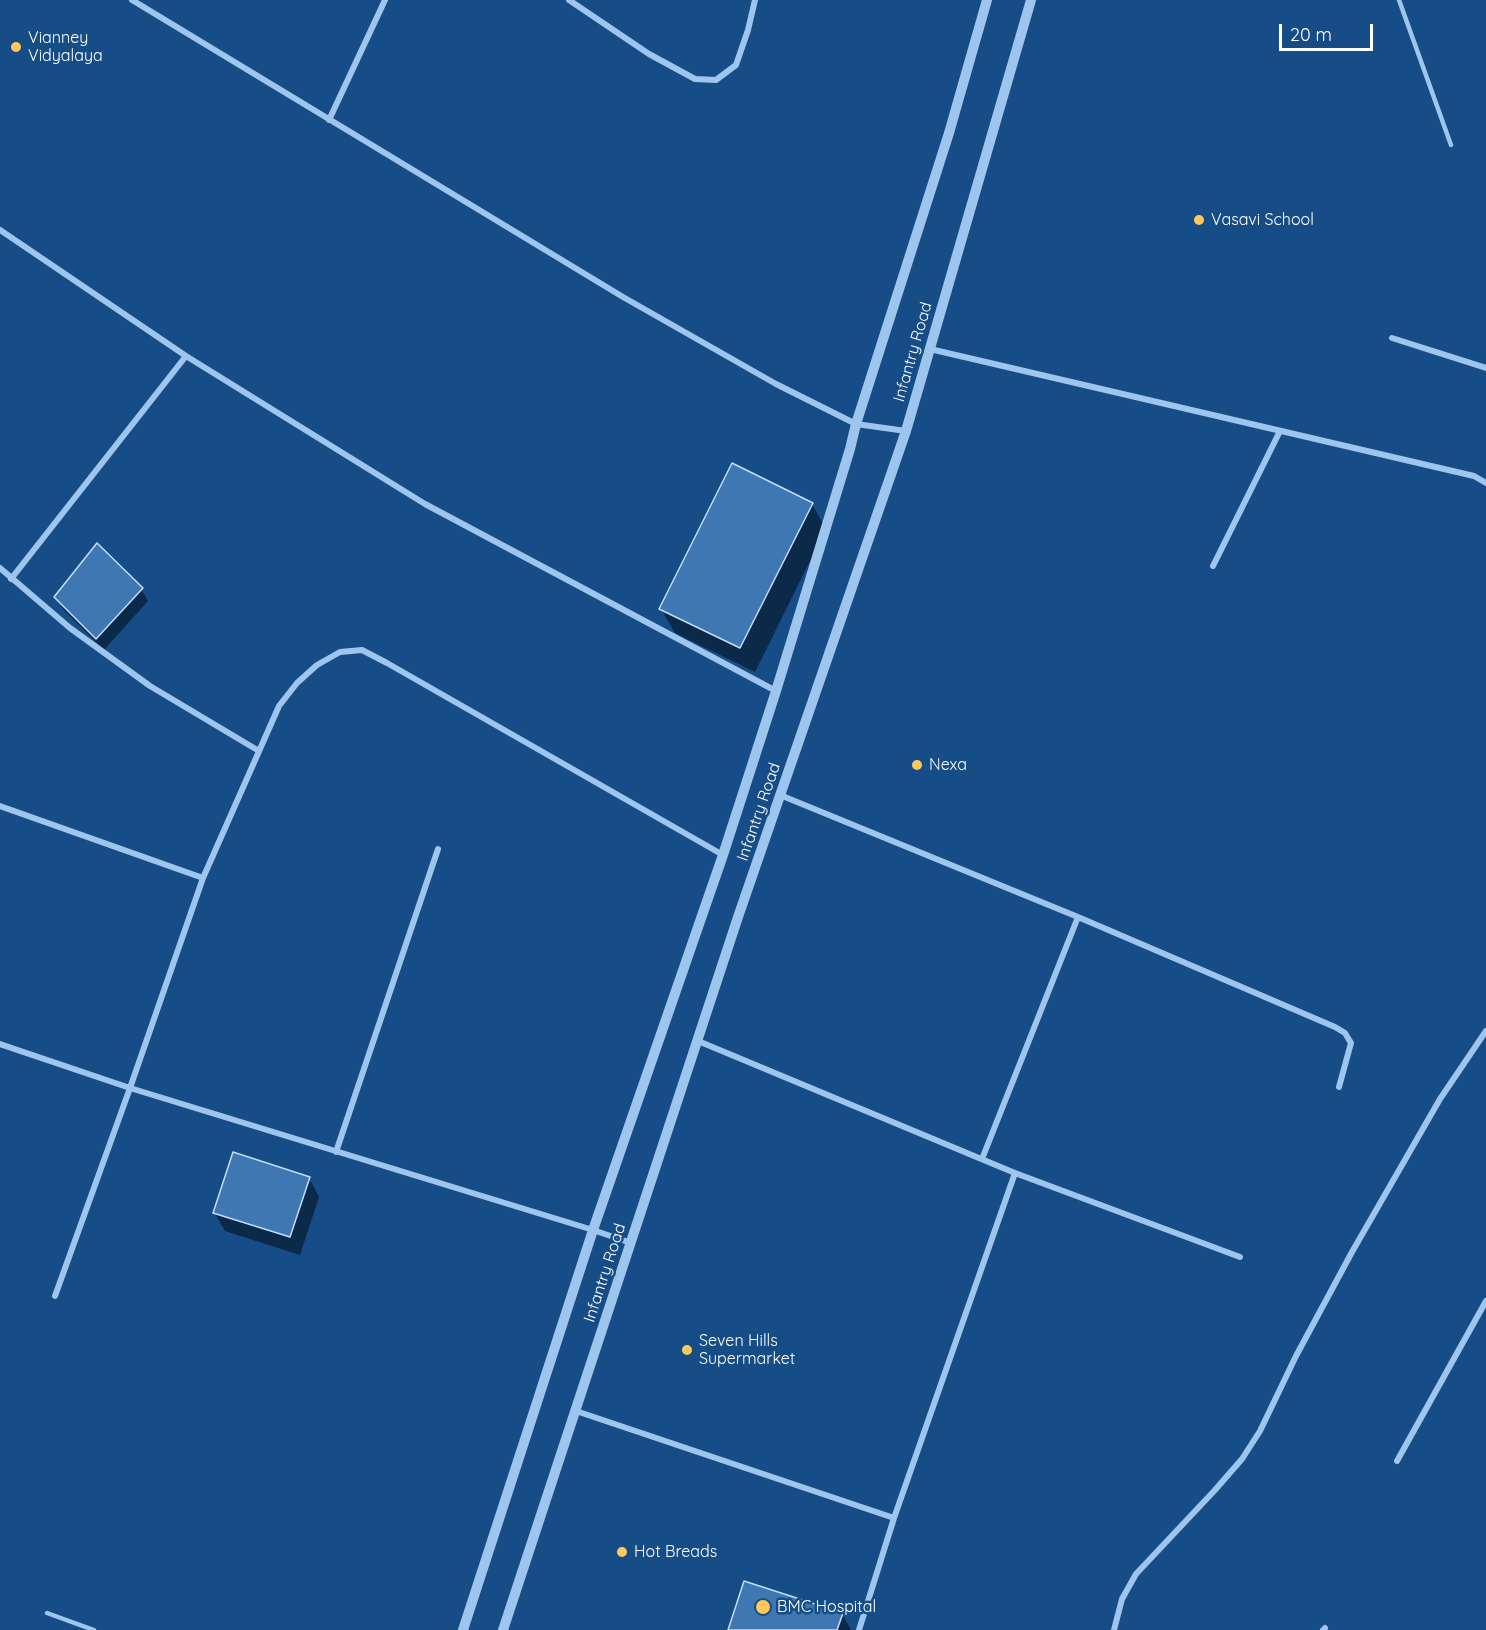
<!DOCTYPE html>
<html>
<head>
<meta charset="utf-8">
<style>
  body { margin:0 }
  #map { position:relative; width:1486px; height:1630px; overflow:hidden; background:#164d87; font-family:Quicksand,sans-serif }
  canvas { display:block }
  .scale { position:absolute; left:1279px; top:24px; width:94px; height:27px; box-sizing:border-box; border:3px solid #fff; border-top:0; padding-left:8px; font-size:18px; line-height:21px; white-space:nowrap; color:#fff; -webkit-text-stroke:4px #164d87; paint-order:stroke }
</style>
</head>
<body>
<div id="map">
<canvas width="1486" height="1630"></canvas>
<div class="scale">20 m</div>
</div>
<script>
const c = document.querySelector('canvas').getContext('2d');
c.lineJoin = 'round';
function paint(path, color) { c.fillStyle = color; c.fill(path, 'evenodd'); }
const poly = rows => new Path2D(rows.map(r => 'M' + r).join(''));
function strokePath(path, color, width, dash) { c.strokeStyle = color; c.lineWidth = width; c.lineCap = dash ? 'butt' : 'round'; c.setLineDash(dash || []); c.stroke(path); }
function label(font, color, halo, rows, align = 'center') {
  c.font = font + ' Quicksand,sans-serif'; c.lineWidth = 5; c.setLineDash([]); c.textBaseline = 'middle'; c.strokeStyle = halo; c.fillStyle = color; for (const [text, x, y, turn = 0] of rows) {
    c.save(); c.translate(x, y); c.rotate((+turn || 0) * Math.PI / 180); c.textAlign = isNaN(turn) ? turn : align; if (halo) c.strokeText(text, 0, 0); c.fillText(text, 0, 0); c.restore();
  }
}
paint(poly([
  [812,504,826,529,755,672,675,633,661,609],
  [141,589,148,601,104,650,63,609,55,597],
  [309,1178,319,1197,300,1255,225,1231,214,1212],
  [842,1614,851,1630,729,1630]
]), '#0007');
const building = poly([
  [732,463,813,503,740,648,659,609,732,463],
  [97,543,143,588,96,639,54,597,97,543],
  [233,1152,310,1177,290,1237,213,1213,233,1152],
  [744,1581,843,1613,837,1630,728,1630,744,1581]
]);
paint(building, '#3e77b1');
strokePath(building, '#c2defa', 1.5);
strokePath(poly([
  [1399,0,1451,145],
  [47,1613,94,1630]
]), '#9dc5ee', 4.5);
strokePath(poly([
  [132,0,623,297,776,384,856,424,906,431],
  [569,0,649,54,695,79,716,80,736,65,748,30,755,0],
  [329,120,385,0],
  [0,230,186,356,425,504,776,691],
  [1392,338,1486,368],
  [930,349,1474,476,1486,483],
  [1213,566,1280,431],
  [0,568,70,628,150,686,259,751],
  [11,579,186,356],
  [780,795,1078,917,982,1159],
  [0,806,203,878],
  [1078,917,1335,1027,1345,1033,1351,1043,1339,1087],
  [698,1041,1015,1173,894,1518],
  [0,1044,130,1088,593,1230,631,1243],
  [336,1152,438,849],
  [1015,1173,1240,1257],
  [55,1296,130,1088,203,878,279,706,297,683,317,665,340,652,362,650,387,663,723,855],
  [576,1411,894,1518,859,1630],
  [1397,1461,1486,1301],
  [1114,1630,1122,1599,1136,1574,1215,1490,1242,1459,1260,1431,1296,1356,1352,1252,1440,1099,1486,1031],
  [1323,1630,1325,1628]
]), '#9dc5ee', 6);
strokePath(poly([
  [463,1630,593,1230,723,855,776,691,850,449,856,424,949,133,987,0],
  [503,1630,738,917,906,431,1031,0]
]), '#9dc5ee', 10);
for (const [x, y, r, color] of [
  [16,47,6,"#ffc85a"],
  [1199,220,6,"#ffc85a"],
  [917,765,6,"#ffc85a"],
  [687,1350,6,"#ffc85a"],
  [622,1552,6,"#ffc85a"],
  [763,1607,8,"#ffc85a"]
]) { const dot = new Path2D(); dot.arc(x, y, r, 0, 2 * Math.PI); c.fillStyle = color; c.fill(dot); strokePath(dot, '#164d87', 2); }
label('16px', '#fff', '#164d87', [
  ["Vianney",28,38],
  ["Vidyalaya",28,56],
  ["Vasavi School",1211,220],
  ["Nexa",929,765],
  ["Seven Hills",699,1341],
  ["Supermarket",699,1359],
  ["Hot Breads",634,1552],
  ["BMC Hospital",777,1607]
], 'left');
label('16px', '#fff', '#164d87', [
  ["Infantry Road",913,352,-74],
  ["Infantry Road",759,812,-71],
  ["Infantry Road",605,1273,-72]
]);
</script>
</body>
</html>
